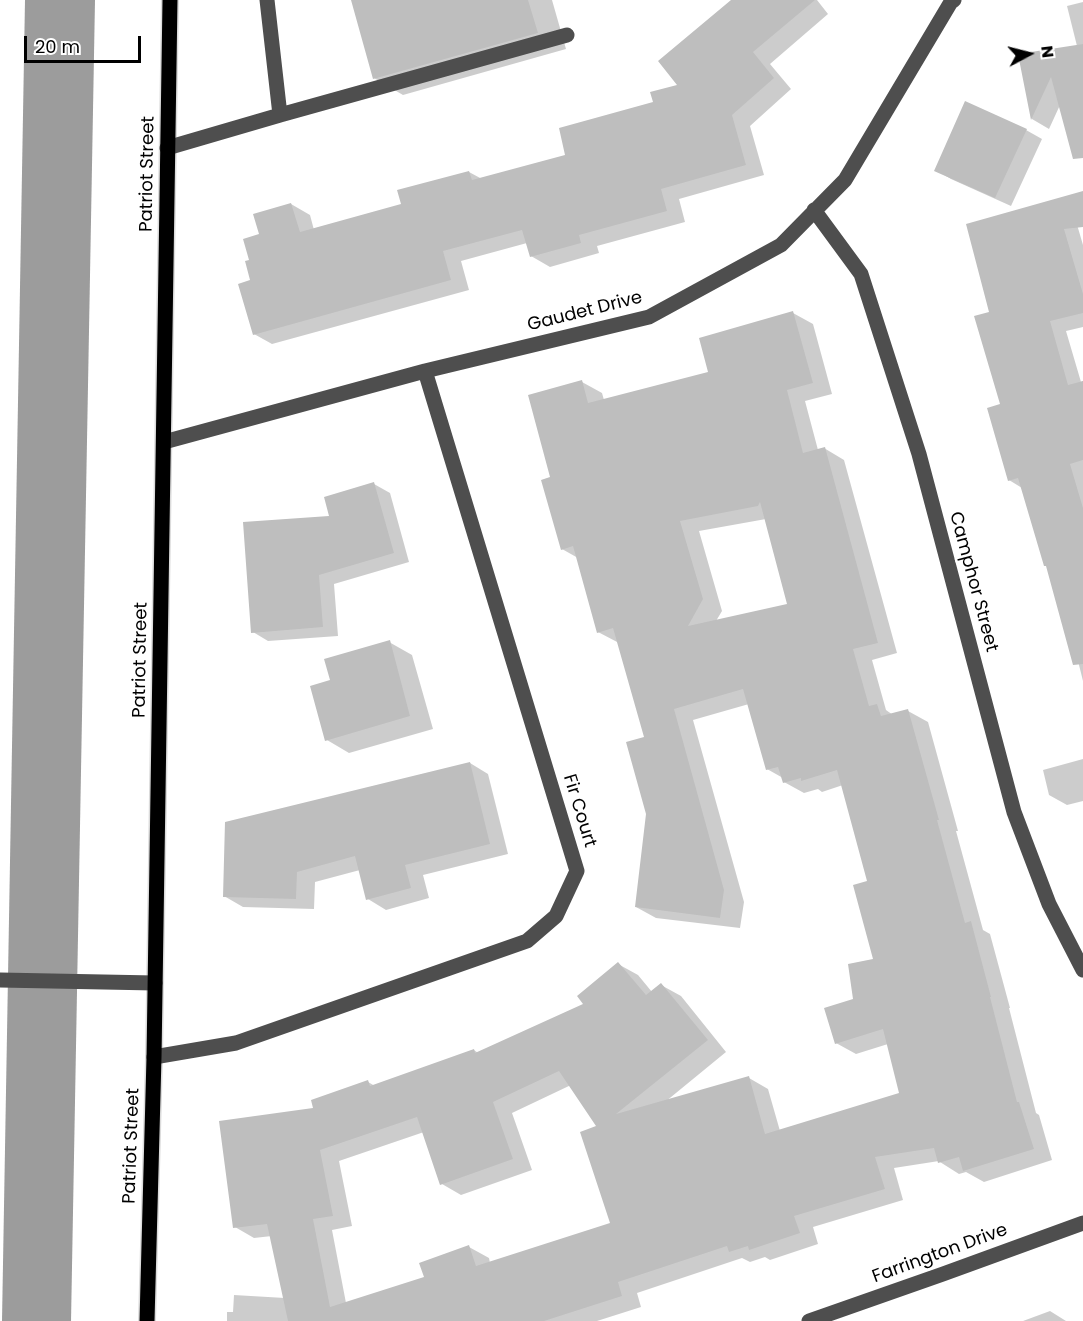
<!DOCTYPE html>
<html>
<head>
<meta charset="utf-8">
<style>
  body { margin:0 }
  #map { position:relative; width:1083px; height:1321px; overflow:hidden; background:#fff; font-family:Poppins,sans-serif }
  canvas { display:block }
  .north { position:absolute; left:999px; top:24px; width:60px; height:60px; -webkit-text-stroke:4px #fff; paint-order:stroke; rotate:83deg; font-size:16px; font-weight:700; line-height:24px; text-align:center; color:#000 }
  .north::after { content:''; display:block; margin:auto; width:21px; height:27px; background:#000; clip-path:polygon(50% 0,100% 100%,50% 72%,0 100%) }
  .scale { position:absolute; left:24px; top:36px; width:117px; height:27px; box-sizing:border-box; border:3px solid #000; border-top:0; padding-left:8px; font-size:18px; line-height:21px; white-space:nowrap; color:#000; -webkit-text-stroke:4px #fff; paint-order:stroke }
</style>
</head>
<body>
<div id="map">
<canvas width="1083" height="1321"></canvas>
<div class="north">N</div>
<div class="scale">20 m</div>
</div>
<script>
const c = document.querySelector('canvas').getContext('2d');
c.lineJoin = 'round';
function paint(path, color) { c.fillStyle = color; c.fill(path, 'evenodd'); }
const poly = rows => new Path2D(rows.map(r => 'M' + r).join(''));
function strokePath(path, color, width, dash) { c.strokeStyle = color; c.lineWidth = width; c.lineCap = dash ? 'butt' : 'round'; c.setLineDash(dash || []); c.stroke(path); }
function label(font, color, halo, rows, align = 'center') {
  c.font = font + ' Poppins,sans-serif'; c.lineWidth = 5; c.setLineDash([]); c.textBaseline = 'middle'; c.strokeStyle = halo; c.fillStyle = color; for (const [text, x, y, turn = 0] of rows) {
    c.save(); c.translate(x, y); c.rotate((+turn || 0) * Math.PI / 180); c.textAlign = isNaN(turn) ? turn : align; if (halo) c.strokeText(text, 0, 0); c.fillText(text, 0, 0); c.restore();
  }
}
paint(poly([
  [25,0,95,0,71,1321,2,1321]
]), '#9c9c9c');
paint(poly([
  [352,0,552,0,566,49,403,95,374,78],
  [733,0,817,0,828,14,770,64,791,89,750,126,764,175,679,199,685,222,597,246,599,253,550,267,531,256,527,243,461,261,469,290,272,344,254,334,251,261,261,235,291,204,310,215,314,230,403,205,469,172,482,179,567,156,655,103,679,86],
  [1083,2,1083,150,1060,105,1049,129,1032,119,1020,55,1077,46,1067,6],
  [1026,130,1042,139,1011,206,951,179,936,170],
  [1073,211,1083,245,1083,327,1066,331,1081,382,1083,381,1083,681,1076,653,1022,488,1009,480,1002,405,990,313],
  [793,313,813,324,832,394,805,401,818,450,824,448,844,460,897,653,872,660,886,710,893,715,908,711,928,722,958,831,956,831,983,930,990,934,1010,1008,1009,1008,1036,1113,1039,1115,1052,1160,984,1182,966,1172,959,1174,940,1162,939,1161,894,1168,903,1200,813,1227,818,1244,770,1260,765,1257,750,1262,742,1258,637,1293,641,1307,597,1321,227,1321,227,1312,233,1312,234,1295,285,1298,272,1236,254,1238,235,1227,315,1110,368,1082,375,1086,474,1050,478,1053,585,1004,618,964,638,975,652,992,661,985,681,996,726,1052,665,1102,749,1078,768,1089,780,1131,901,1094,888,1044,856,1054,836,1043,855,1000,875,961,869,882,843,785,822,792,818,789,804,793,784,782,783,778,767,769,749,704,693,720,744,902,740,928,656,918,636,907,648,814,646,738,619,643,598,632,578,558,562,549,552,478,582,382,602,393,604,400,710,373],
  [766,519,788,605,716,621,722,611,699,531],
  [571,1085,598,1127,612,1224,490,1263,489,1258,469,1247,426,1278,346,1303,332,1230,352,1226,339,1161,424,1132,442,1184,461,1195,532,1170,512,1113],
  [374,484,390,493,409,562,334,584,338,636,268,641,253,632,331,517],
  [389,642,412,655,433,729,349,753,327,740,332,681],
  [1083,759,1083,801,1067,805,1049,795,1043,770],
  [470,763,488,774,508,854,423,875,429,898,386,910,368,899,360,870,315,882,314,909,243,907,224,896],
  [1050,1311,1066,1321,1023,1321]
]), '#0003');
paint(poly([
  [351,0,528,0,538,33,373,79],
  [731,0,815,0,753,52,774,78,732,115,746,165,661,189,667,211,579,235,581,243,530,257,522,230,443,251,451,280,253,335,238,284,250,280,245,261,249,260,243,239,259,234,253,214,291,203,300,232,401,204,397,190,469,171,472,180,565,155,559,128,653,102,650,92,677,85,658,61],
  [1083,44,1083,158,1073,159,1051,77,1031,120,1018,54],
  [965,101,1027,129,995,198,934,171],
  [1083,191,1083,227,1064,229,1083,294,1083,313,1050,321,1068,385,1083,381,1083,460,1070,464,1083,508,1083,664,1073,665,1046,566,1044,566,1018,478,1008,481,987,408,1000,404,974,316,989,312,966,224],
  [793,311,813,383,787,390,803,453,825,447,878,643,853,649,869,706,877,704,881,716,908,709,939,820,937,820,965,923,971,921,991,997,990,997,1017,1102,1019,1102,1034,1149,963,1171,959,1157,938,1163,934,1148,875,1157,885,1189,794,1216,800,1233,749,1250,748,1246,729,1252,727,1246,618,1282,622,1296,544,1321,288,1321,267,1224,233,1228,219,1121,313,1108,311,1100,368,1080,370,1086,474,1049,475,1053,583,1004,577,996,618,962,646,995,661,983,708,1040,616,1114,749,1076,765,1134,899,1093,883,1029,835,1044,824,1008,853,999,848,964,873,959,853,885,867,881,837,770,801,781,801,778,783,783,778,767,766,770,743,689,674,709,724,890,720,918,635,907,646,814,626,742,644,737,613,628,597,633,573,546,561,550,541,480,550,477,528,395,582,380,588,403,708,372,699,338],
  [760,502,787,604,688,626,703,599,680,521,758,506],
  [559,1071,596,1126,580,1132,610,1223,476,1266,469,1245,419,1263,424,1277,330,1307,313,1219,333,1216,320,1150,417,1117,440,1185,513,1159,493,1102],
  [374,482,394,553,319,575,323,627,251,633,243,522,329,516,324,497],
  [390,640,410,716,325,741,310,686,330,680,324,659],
  [470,762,490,844,405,865,411,888,366,900,355,856,297,872,296,899,223,897,225,822]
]), '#bebebe');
const major = poly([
  [147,1321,154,1057,170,0]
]);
strokePath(major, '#dbdbdb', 18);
strokePath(poly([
  [280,115,567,35],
  [167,148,280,115,267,0],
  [814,210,861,274,919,454,1014,812,1049,904,1083,970],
  [164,442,425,371,649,317,781,245,845,180,951,2,954,0],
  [0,980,155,983],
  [154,1057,236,1043,527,941,556,916,577,871,425,371],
  [809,1321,943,1274,1083,1223]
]), '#4e4e4e', 15);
strokePath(major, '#000', 15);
label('18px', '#000', '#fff', [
  ["Patriot Street",148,174,-89],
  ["Gaudet Drive",585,312,-14],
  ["Camphor Street",973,582,75],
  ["Patriot Street",141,660,-89],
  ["Fir Court",579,811,73],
  ["Patriot Street",132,1146,-88],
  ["Farrington Drive",940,1254,-20]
]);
</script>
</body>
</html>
